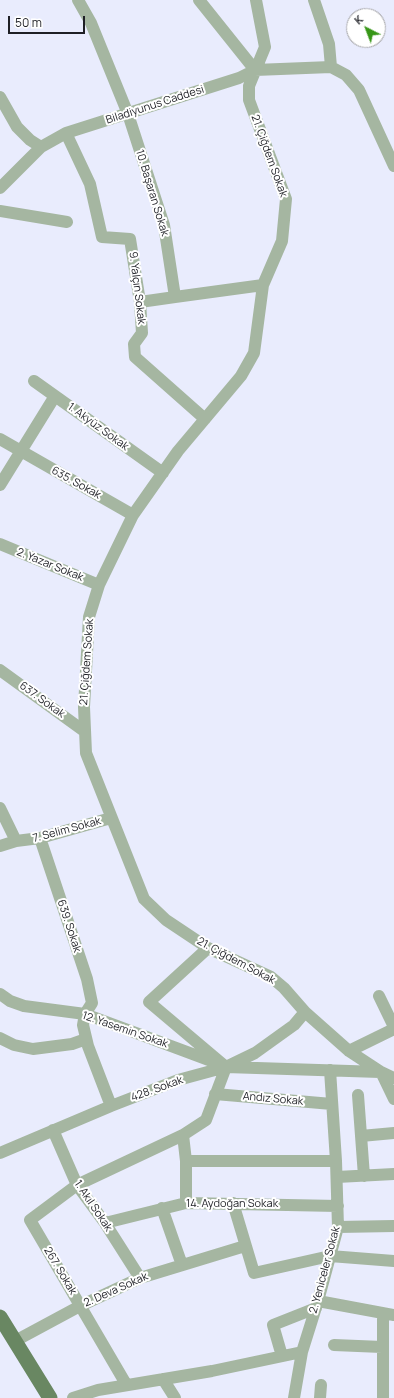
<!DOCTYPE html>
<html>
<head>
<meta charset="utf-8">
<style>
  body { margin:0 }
  #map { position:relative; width:394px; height:1398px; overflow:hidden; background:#e9ecfd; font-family:Manrope,sans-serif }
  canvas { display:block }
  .north { position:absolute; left:346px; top:8px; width:40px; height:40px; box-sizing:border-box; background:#fff; border:1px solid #a5a5a8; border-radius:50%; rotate:318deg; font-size:11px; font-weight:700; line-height:16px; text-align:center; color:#1e1f25 }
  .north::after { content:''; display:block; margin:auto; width:14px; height:18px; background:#379617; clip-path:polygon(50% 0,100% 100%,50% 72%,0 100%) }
  .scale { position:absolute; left:8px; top:16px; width:77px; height:18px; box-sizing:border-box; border:2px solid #1e1f25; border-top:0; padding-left:5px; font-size:12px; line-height:14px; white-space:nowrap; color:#1e1f25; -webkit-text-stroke:3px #fff; paint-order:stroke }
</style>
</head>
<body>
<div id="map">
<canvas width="394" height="1398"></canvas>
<div class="north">K</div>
<div class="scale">50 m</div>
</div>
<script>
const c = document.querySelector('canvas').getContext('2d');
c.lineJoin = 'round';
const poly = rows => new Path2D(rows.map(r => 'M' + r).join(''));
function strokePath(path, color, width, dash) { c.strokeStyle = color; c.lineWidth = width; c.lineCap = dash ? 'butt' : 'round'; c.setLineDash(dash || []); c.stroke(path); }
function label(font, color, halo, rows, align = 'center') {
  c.font = font + ' Manrope,sans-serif'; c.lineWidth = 4; c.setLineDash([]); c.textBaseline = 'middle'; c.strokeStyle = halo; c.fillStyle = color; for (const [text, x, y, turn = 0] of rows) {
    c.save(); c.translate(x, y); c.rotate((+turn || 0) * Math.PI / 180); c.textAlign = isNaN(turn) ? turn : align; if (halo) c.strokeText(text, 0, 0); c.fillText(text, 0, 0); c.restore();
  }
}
strokePath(poly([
  [78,0,91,23,128,114,164,225,175,297,263,285],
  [199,0,255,70],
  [256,0,265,47,249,86,249,100,286,199,282,241,263,285,254,353,241,376,178,451,133,515,99,585,89,617,84,707,86,753,144,899,166,920,208,948,271,977,284,988,305,1012,349,1051,381,1072,394,1078],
  [314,0,329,44,331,67],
  [0,97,17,127,30,140,41,147],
  [66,133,90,184,102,237,130,239,140,302,142,333,134,344,135,357,205,419],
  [0,188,41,147,66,133,239,78,255,70,331,67,346,75,359,90,394,166],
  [0,211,67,222],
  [140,302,175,297],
  [34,381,163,473],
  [0,439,133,515],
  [0,485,55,396],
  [0,544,99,585],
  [0,670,84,731],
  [0,808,16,841],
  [40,838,87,979,92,1003,85,1014,83,1025,88,1046,111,1106],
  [0,846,16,841,40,838,111,818],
  [208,948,149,1002,226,1067,380,1072],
  [0,994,10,1001,24,1006,85,1014,217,1063],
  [379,996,394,1027],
  [0,1038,14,1045,33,1049,72,1044,86,1039],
  [349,1051,394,1029],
  [330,1070,336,1161],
  [381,1072,394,1099],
  [215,1094,332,1104],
  [358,1095,364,1176],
  [53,1130,77,1185,105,1223,140,1278],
  [183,1135,206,1120,226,1067],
  [361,1136,394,1133],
  [0,1153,111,1106,178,1080,226,1067,255,1053,294,1025,305,1012],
  [186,1161,186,1203],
  [337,1177,394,1174],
  [233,1203,254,1273,330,1256,394,1261],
  [162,1208,182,1265],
  [105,1223,186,1203,338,1206],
  [338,1227,394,1226],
  [318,1301,394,1315],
  [383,1314,383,1398],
  [15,1341,80,1306,140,1278,245,1246],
  [334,1345,382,1347],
  [282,1356,273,1325,316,1308],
  [163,1379,175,1398],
  [73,1398,98,1390,212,1371,302,1352,318,1301,338,1227,336,1161,186,1161,183,1135,77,1185,30,1220,126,1384],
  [294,1398,302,1352],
  [320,1398,321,1385]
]), '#a5b6a1', 12);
strokePath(poly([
  [0,1317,50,1398]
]), '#698762', 15);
label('11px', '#1e1f25', '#fff', [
  ["Biladiyunus Caddesi",155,105,-18],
  ["21. Çiğdem Sokak",269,156,70],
  ["10. Başaran Sokak",152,193,73],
  ["9. Yalçın Sokak",137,288,83],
  ["1. Akyüz Sokak",98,427,36],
  ["635. Sokak",76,483,29],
  ["2. Yazar Sokak",50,565,22],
  ["21. Çiğdem Sokak",87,662,-86],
  ["637. Sokak",42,700,36],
  ["7. Selim Sokak",67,830,-15],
  ["639. Sokak",69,926,72],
  ["21. Çiğdem Sokak",236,961,28],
  ["12. Yasemin Sokak",125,1030,19],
  ["428. Sokak",157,1089,-20],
  ["Andız Sokak",273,1099,5],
  ["14. Aydoğan Sokak",232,1204],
  ["1. Akıl Sokak",93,1206,56],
  ["2. Yeniceler Sokak",325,1270,-75],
  ["267. Sokak",60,1271,59],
  ["2. Deva Sokak",116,1290,-24]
]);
</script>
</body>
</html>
